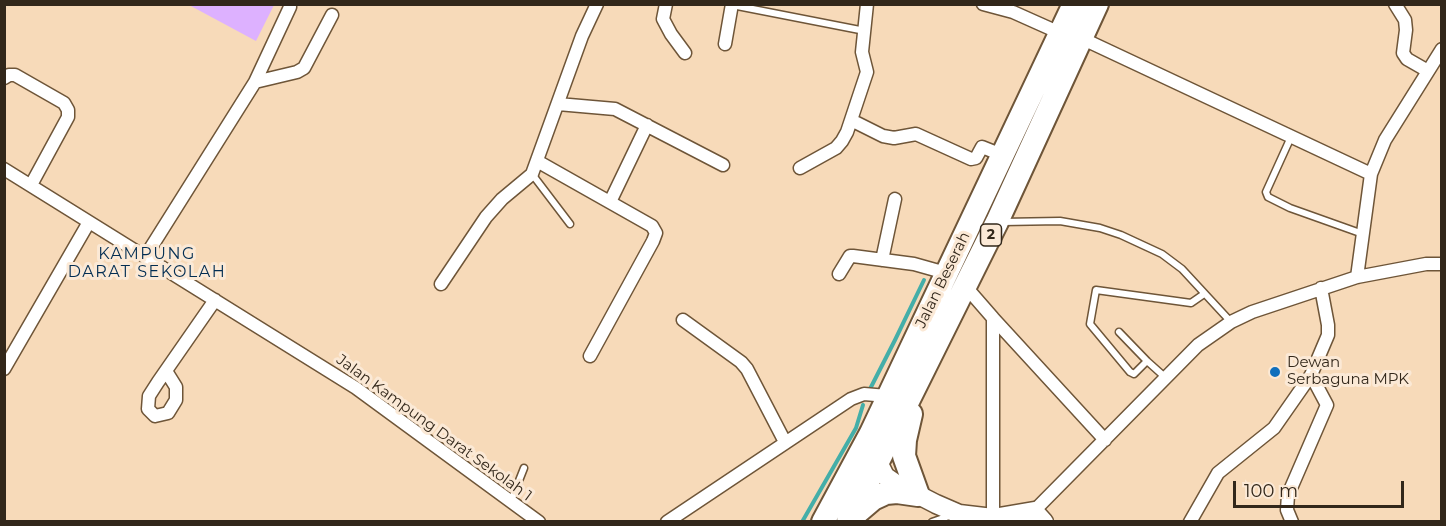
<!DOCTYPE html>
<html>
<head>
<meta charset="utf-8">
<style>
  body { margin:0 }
  #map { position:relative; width:1446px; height:526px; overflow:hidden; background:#f7dab9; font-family:Montserrat,sans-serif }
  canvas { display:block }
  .frame { position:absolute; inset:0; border:6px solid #32271a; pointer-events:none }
  .scale { position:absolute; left:1233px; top:481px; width:171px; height:27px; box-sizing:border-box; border:3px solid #32271a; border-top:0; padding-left:8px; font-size:18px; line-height:21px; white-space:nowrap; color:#32271a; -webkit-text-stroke:4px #fbe9d6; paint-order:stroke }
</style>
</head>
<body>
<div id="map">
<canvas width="1446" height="526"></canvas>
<div class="frame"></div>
<div class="scale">100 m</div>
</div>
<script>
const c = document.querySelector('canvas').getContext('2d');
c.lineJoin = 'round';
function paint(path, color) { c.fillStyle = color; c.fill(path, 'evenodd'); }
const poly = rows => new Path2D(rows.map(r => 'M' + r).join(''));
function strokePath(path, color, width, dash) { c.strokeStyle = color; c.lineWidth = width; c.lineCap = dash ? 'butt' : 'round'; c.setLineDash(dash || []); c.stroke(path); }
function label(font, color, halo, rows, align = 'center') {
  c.font = font + ' Montserrat,sans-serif'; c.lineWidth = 6; c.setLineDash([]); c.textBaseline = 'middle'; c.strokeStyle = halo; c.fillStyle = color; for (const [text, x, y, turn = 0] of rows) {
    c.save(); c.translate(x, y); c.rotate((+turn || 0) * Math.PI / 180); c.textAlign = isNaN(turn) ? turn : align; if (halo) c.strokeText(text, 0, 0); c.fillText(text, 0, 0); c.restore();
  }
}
paint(poly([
  [189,5,274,4,274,5,256,41]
]), '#ddb1ff');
strokePath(poly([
  [870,389,895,340,924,280],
  [802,522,856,428,863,405]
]), '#44aea8', 4);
const lane = poly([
  [732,5,865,31],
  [1291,137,1266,192,1268,197,1290,208,1363,234],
  [532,174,570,224],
  [1002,222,1060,221,1100,228,1121,235,1162,254,1182,269,1231,322],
  [1119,332,1147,361],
  [1166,378,1147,361,1134,374,1130,372,1090,324,1096,290,1191,303,1204,294],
  [511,501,524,468],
  [932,522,952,515]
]);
const street = poly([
  [666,4,663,19,671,34,685,53],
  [983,4,1013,12,1060,33],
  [1395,4,1405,20,1406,30,1403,53,1407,59,1428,71],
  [1081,38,1371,174],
  [725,44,732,4],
  [4,78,9,75,15,75,64,103,68,110,68,117,31,185],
  [255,82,297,72,304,68,332,15],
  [558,104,615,109,723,165],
  [851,120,883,136,894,138,916,134,971,159,976,158,982,147,1002,155],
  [537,161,652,226,656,233,653,241,590,356],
  [800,168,836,148,842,141,847,132,867,72,862,52,867,4],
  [4,169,356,388,539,522],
  [610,202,647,125],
  [145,257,255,82,290,7],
  [882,260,895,199],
  [839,274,850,256,853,256,914,264,946,273],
  [1357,277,1371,174,1385,140,1442,49],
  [441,284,486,217,502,199,532,174,582,36,597,4],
  [966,287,993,318,993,518],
  [993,318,1105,440],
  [683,320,741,362,747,369,785,442],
  [4,369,89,222],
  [166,371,176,387,176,400,168,413,155,416,148,409,149,396,158,382,215,300],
  [1034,511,1198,345,1231,322,1252,312,1357,277,1426,264,1442,264],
  [667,522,851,399,864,394,887,396],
  [1190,522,1218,473,1274,428,1311,375,1328,335,1328,325,1321,288],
  [1292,522,1287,510,1288,495,1327,405,1311,375]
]);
const secondary = poly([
  [878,462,885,476,895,483,936,504,959,514,993,518,1034,511,1044,522]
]);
const highway = poly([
  [853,516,873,499,886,493,897,492,918,495,904,456,905,440,911,414],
  [823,522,871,433,1074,4],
  [848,522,997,222,1097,4]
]);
strokePath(lane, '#6e5538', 9);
strokePath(street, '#6e5538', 15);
strokePath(secondary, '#6e5538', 21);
strokePath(highway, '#6e5538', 26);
strokePath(lane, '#fff', 6);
strokePath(street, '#fff', 12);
strokePath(secondary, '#fff', 18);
strokePath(highway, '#fff', 22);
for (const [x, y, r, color] of [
  [1275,372,6,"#106fbc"]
]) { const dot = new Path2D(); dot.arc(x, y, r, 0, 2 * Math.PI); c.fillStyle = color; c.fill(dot); strokePath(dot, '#fbe9d6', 2); }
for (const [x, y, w] of [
  [991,235,21]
]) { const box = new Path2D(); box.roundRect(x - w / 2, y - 11, w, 22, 4.5); c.fillStyle = '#fbe9d6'; c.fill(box); strokePath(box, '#32271a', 1.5); }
label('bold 14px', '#32271a', null, [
  ["2",991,235]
]);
label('15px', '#32271a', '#fbe9d6', [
  ["Jalan Beserah",943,280,-64],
  ["Jalan Kampung Darat Sekolah 1",434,428,36]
]);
label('15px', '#32271a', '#fbe9d6', [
  ["Dewan",1287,363],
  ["Serbaguna MPK",1287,380]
], 'left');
c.letterSpacing = '1.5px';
label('16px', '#022d52', '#fbe9d6', [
  ["KAMPUNG",147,254],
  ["DARAT SEKOLAH",147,272]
]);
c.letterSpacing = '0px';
</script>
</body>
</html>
